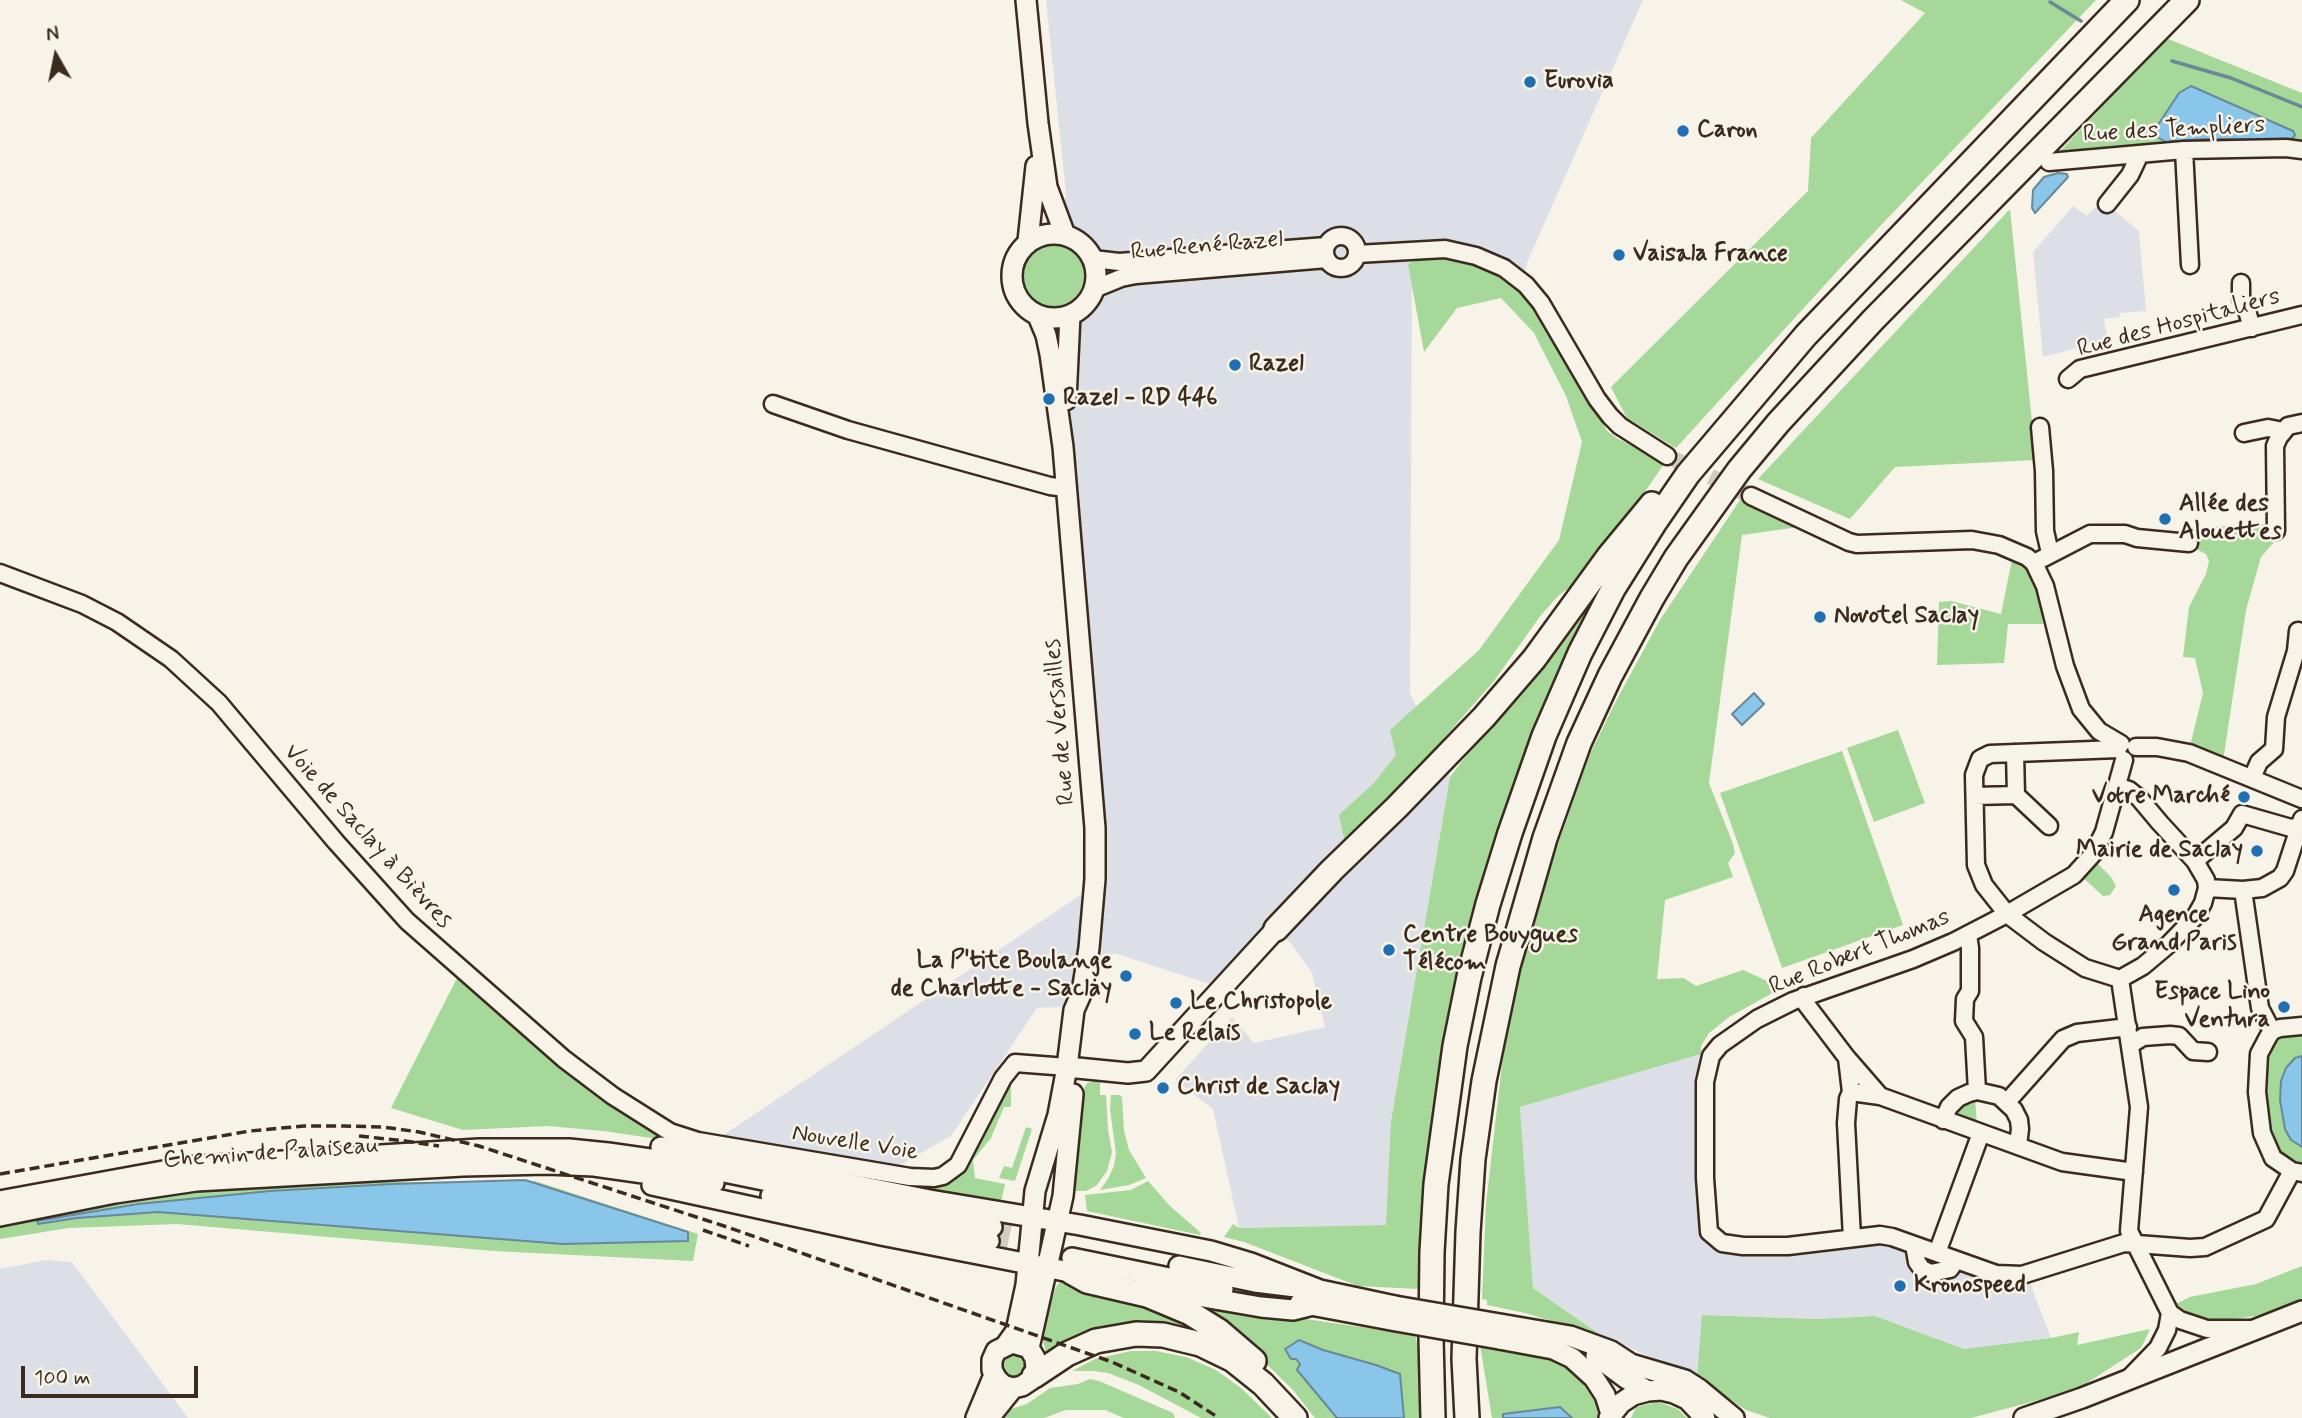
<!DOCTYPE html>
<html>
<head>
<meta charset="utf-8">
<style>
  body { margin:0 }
  #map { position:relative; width:2302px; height:1418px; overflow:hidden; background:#f7f3e8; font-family:Mynerve,sans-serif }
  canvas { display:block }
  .north { position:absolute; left:21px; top:21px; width:70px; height:70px; -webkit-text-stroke:5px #f7f3e8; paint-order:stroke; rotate:351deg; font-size:19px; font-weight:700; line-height:28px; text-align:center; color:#3b2a1e }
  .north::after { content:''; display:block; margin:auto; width:24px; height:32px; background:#3b2a1e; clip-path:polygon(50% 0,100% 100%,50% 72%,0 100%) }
  .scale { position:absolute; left:21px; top:1366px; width:177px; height:32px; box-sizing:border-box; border:4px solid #3b2a1e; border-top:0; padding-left:9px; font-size:21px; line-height:24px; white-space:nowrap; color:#3b2a1e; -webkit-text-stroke:5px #f7f3e8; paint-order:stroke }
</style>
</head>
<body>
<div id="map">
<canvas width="2302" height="1418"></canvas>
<div class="north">N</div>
<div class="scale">100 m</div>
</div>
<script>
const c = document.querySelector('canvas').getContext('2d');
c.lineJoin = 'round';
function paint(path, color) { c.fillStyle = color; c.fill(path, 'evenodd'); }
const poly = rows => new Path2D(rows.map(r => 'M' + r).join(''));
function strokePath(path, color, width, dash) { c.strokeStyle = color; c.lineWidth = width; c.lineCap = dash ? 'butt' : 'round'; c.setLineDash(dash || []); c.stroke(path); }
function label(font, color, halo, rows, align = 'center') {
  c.font = font + ' Mynerve,sans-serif'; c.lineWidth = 5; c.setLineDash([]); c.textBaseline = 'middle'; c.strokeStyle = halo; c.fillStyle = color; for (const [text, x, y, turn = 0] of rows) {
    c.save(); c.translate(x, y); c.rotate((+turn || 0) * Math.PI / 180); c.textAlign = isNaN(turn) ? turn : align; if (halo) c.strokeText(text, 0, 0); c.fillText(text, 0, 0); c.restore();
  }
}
paint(poly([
  [1046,0,1643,0,1526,265,1521,293,1412,284,1410,693,1450,777,1391,1121,1394,1140,1386,1225,1239,1228,1213,1109,1175,1080,1232,1017,1254,1043,1325,1027,1312,973,1291,943,1284,938,1234,992,1114,953,1065,1007,1037,1008,951,1136,900,1165,722,1136,1082,894,1083,833,1070,648,1054,273,1066,194],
  [2102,200,2139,231,2146,311,2120,313,2120,317,2104,319,2108,340,2043,357,2033,252,2073,206,2087,216],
  [1701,1054,1699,1226,1712,1244,1890,1242,2002,1283,2029,1280,2051,1338,1964,1349,1875,1316,1816,1319,1703,1315,1697,1377,1602,1336,1533,1288,1520,1107],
  [46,1260,72,1262,188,1418,0,1418,0,1269]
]), '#dce0e6');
paint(poly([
  [1901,0,2096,0,1843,265,1676,448,1627,418,1611,387,1808,191,1811,138,1925,13],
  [2166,38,2302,93,2302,142,2052,160],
  [2010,209,2036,460,1895,467,1850,519,1758,479],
  '1022 275a31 31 0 1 1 62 0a31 31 0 1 1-62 0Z',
  [1421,258,1459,260,1499,275,1528,299,1552,332,1607,431,1618,439,1666,461,1619,530,1570,587,1558,596,1541,615,1494,681,1425,760,1345,843,1339,815,1374,783,1396,755,1390,730,1479,650,1559,540,1582,442,1566,396,1534,333,1501,298,1457,308,1424,352,1408,264],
  [1742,497,1806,526,1742,535,1709,783,1733,844,1735,853,1728,863,1733,877,1665,900,1657,979,1684,978,1696,986,1743,970,1774,984,1778,990,1729,1017,1709,1033,1701,1046,1701,1054,1520,1107,1533,1288,1602,1336,1525,1313,1487,1305,1487,1300,1482,1299,1486,1204,1503,1056,1515,989,1540,895,1590,754,1616,701,1660,620],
  [2268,524,2275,541,2261,557,2246,610,2223,761,2190,746,2203,693,2195,658,2183,657,2189,607,2206,574,2209,561,2206,554,2192,547,2196,539,2210,527],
  [2012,560,2027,567,2039,589,2043,624,2008,624,2004,663,1937,665,1939,602,1951,601,2001,614],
  [1608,576,1563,659,1519,771,1492,854,1440,1077,1425,1183,1419,1289,1358,1286,1244,1242,1224,1237,1233,1224,1239,1228,1386,1225,1391,1121,1450,777,1549,646],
  [1898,730,1925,803,1874,822,1847,748],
  [1842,751,1903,925,1782,968,1720,793],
  [2094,860,2111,877,2116,886,2110,895,2103,896,2080,875],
  [458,976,672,1141,603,1131,548,1126,463,1130,391,1108],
  [2302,1033,2302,1056,2295,1058,2291,1140,2302,1147,2302,1164,2280,1152,2275,1146,2269,1127,2264,1094,2266,1059,2269,1047,2280,1037],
  [1011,1079,1011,1107,1004,1107,991,1138,973,1160,975,1178,1005,1184,1000,1207,862,1181,862,1173,944,1182],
  [1100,1080,1100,1095,1106,1095,1108,1130,1112,1152,1107,1171,1097,1185,1086,1191,1070,1191,1080,1095,1087,1083],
  [1111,1095,1119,1095,1122,1097,1124,1131,1129,1150,1146,1178,1129,1185,1100,1190,1108,1179,1114,1166,1116,1153,1110,1109],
  [1975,1097,1977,1126,1948,1117,1956,1105],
  [1026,1127,1032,1129,1015,1181,999,1178,1004,1166,1012,1168],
  [328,1180,394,1182,535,1181,698,1234,693,1261,494,1251,177,1224,69,1228,0,1239,0,1224,64,1211,206,1188],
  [1148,1181,1170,1206,1201,1233,1200,1235,1087,1211,1085,1195,1131,1190],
  [2302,1266,2302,1304,2262,1315,2220,1321,2187,1316,2174,1305,2190,1297,2256,1284],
  [1065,1280,1075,1281,1191,1322,1230,1350,1190,1335,1048,1360,1041,1333,1055,1289,1058,1284],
  [1183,1301,1415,1335,1419,1352,1420,1418,1315,1418,1293,1390,1235,1333],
  [1702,1315,1816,1319,1875,1316,1964,1349,2051,1338,2079,1332,2077,1345,2150,1329,2141,1348,2076,1390,1971,1418,1770,1418,1746,1410,1697,1377],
  [1480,1345,1547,1354,1570,1364,1592,1386,1601,1410,1599,1418,1492,1418],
  [1018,1350,1028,1358,1026,1373,1013,1380,1005,1377,1000,1367,1003,1356],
  [1131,1351,1156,1351,1186,1357,1216,1370,1241,1388,1272,1418,1201,1418,1139,1385,1108,1373,1094,1371,1072,1371,1095,1359],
  [1090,1379,1099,1381,1173,1413,1175,1418,1124,1418,1105,1410,1066,1410,1044,1418,997,1418,1002,1412,1027,1404,1050,1388,1078,1384],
  [1658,1402,1678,1409,1687,1418,1631,1418,1636,1407]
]), '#a5d899');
const water = poly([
  [2191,86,2293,131,2295,135,2293,138,2287,140,2204,139,2166,142,2157,137,2156,128,2179,93,2191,86],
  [2058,173,2067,174,2068,177,2035,213,2032,208,2033,190,2044,177,2058,173],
  [1754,693,1764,704,1742,725,1732,714,1754,693],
  [2302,1056,2302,1147,2291,1140,2285,1129,2280,1100,2281,1081,2286,1068,2295,1058,2302,1056],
  [525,1180,688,1232,688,1241,563,1244,158,1212,77,1218,38,1224,37,1221,138,1204,270,1191,392,1184,525,1180],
  [1299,1340,1323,1350,1376,1365,1400,1374,1404,1418,1337,1418,1297,1370,1300,1364,1296,1359,1291,1359,1285,1349,1299,1340],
  [1560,1407,1572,1418,1503,1418,1503,1414,1560,1407]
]);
paint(water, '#89c6e9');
strokePath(water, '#6a8898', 2);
strokePath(poly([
  [2050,2,2081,21],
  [2172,61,2231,78,2302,107]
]), '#6a8898', 3.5);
strokePath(poly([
  [1667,456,1751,496]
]), '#d1cbc0', 16, [16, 8]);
strokePath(poly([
  [992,1227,1046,1239],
  [989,1241,1072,1258]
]), '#d1cbc0', 19, [19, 10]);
const minor = poly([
  [2184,150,2190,265],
  [2049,162,2184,150,2286,148,2302,150],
  [2107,204,2130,175,2140,154],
  '1325 252a16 16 0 1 1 32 0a16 16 0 1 1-32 0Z',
  [1357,254,1445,249,1476,256,1504,268,1526,285,1541,303,1597,399,1610,416,1620,426,1667,456],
  [1093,259,1119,262,1326,246],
  [2241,283,2241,299,2245,304,2252,328],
  [1094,289,1121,278,1136,275,1327,259],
  [2068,379,2080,369,2302,315],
  [773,404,848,430,1050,486,1066,488],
  [2040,427,2044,471,2045,531,2050,553],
  [2244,433,2268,428,2283,431],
  [1751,496,1849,542,1857,544,1972,540,1999,545,2027,557,2034,563,2045,586,2065,666,2081,709,2099,731,2121,744],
  [2276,531,2275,446,2279,437,2288,426,2302,423],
  [2034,563,2090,534,2125,534,2137,538,2189,543],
  [0,573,82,604,117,622,171,659,219,703,336,842,407,921,564,1059,613,1096,670,1132,698,1141,910,1177,934,1178,943,1176,958,1165,1003,1078,1015,1063,1067,1067],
  [2136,747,2157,747,2189,753,2302,799],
  [2124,760,2104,832,2093,854,2074,875,2007,914,1953,942,1913,959,1793,1001,1757,1019,1720,1045,1711,1056,1705,1082,1705,1178,1709,1232,1722,1243,1743,1246,1788,1246,1880,1235,1892,1237,1996,1274,2022,1275,2124,1243,2190,1248,2205,1247,2266,1219,2292,1171],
  [2252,778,2259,762,2274,749,2276,717,2296,651,2298,631],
  [2117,786,2129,790,2139,798,2160,823,2195,861,2206,880,2207,888,2203,903,2195,917,2168,945,2143,966,2120,979,2085,968,2044,942,2007,914,1984,885,1976,865,1974,775,1980,759,1990,754,2118,749],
  [2016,795,2049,826],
  [1975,796,2016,795,2015,753],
  [2195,861,2234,828,2242,814,2291,828,2299,826],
  [2207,888,2243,890,2262,888,2280,878,2285,871,2302,819],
  [2243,890,2260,1008,2272,1031],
  [1968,935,1970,948,1970,991,1965,999,1964,1021,1974,1037,1977,1091],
  [2120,979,2139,1107,2129,1231,2170,1313,2180,1320,2207,1329,2250,1329],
  [1804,996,1806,1004,1847,1058,1880,1096],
  [2302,1026,2280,1028,2272,1031,2268,1037,2259,1054,2257,1092,2262,1133,2273,1158,2292,1171,2302,1173],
  [2130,1045,2143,1037,2170,1035,2179,1036,2193,1051,2208,1052],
  [1847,1058,1851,1092,1880,1096,2062,1162,2134,1172],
  [1851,1092,1848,1099,1846,1123,1852,1238],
  [2007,1102,2063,1039,2077,1033,2128,1027],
  [1943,1120,1949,1107,1958,1098,1969,1093,1977,1091,1999,1096,2014,1110,2019,1120,2020,1129,2018,1145],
  [1914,1245,1917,1262,1922,1269,1931,1273,1950,1269,1956,1260],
  [1937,1253,1981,1133],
  [2130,1377,2158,1348,2167,1330,2170,1313]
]);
const major = poly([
  [1026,0,1038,123,1047,187,1065,235],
  '1012 276a42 42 0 1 1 84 0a42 42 0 1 1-84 0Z',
  [1028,241,1036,166],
  [1066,400,1070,315],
  [1067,1067,1128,1073,1146,1071,1276,929],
  [661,1147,930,1200,1080,1225,1211,1251,1251,1263,1320,1290],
  [652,1185,881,1235,1085,1275],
  [771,1196,989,1241],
  [0,1201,185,1167,479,1149,569,1149,608,1153,685,1164,992,1227],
  [0,1216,115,1193,196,1181,463,1166,547,1164,594,1166,714,1183],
  [1072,1258,1223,1289],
  [1179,1266,1255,1282,1320,1290,1395,1306],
  [1145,1287,1261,1307,1293,1310,1313,1305],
  [1300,1303,1396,1321],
  [1500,1324,1570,1336,1611,1351,1631,1364,1685,1380,1699,1389,1734,1418],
  [1499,1339,1553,1349,1572,1358,1594,1378,1605,1395,1611,1414],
  [1006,1345,1016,1331,1026,1285,1035,1191,1058,1115,1067,1067,1074,1010,1082,992,1089,948,1095,879,1095,828,1063,447,1050,354,1046,335,1038,316],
  [1029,1348,1012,1343,996,1351,992,1360,992,1370,997,1379,1003,1385,1013,1388,1022,1386,1031,1380,1036,1370,1035,1358,1029,1348,1063,1196,1073,1094],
  [1596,1356,1627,1379,1648,1391],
  [976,1418,994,1375],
  [989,1418,1013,1388],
  [1609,1418,1621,1403,1633,1395,1648,1391,1661,1390,1674,1393,1687,1399,1705,1418],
  [2024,1418,2082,1398,2302,1311]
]);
const highway = poly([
  [1276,929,1332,870,1397,807,1484,717,1534,659,1609,556,1652,504],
  [1071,1272,1087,1281,1147,1295,1190,1313,1219,1331,1254,1361],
  [1034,1376,1067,1354,1096,1341,1136,1334,1163,1335,1200,1344,1233,1360,1263,1384,1295,1418],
  [1433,1418,1431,1338,1432,1252,1436,1184,1455,1046,1469,977,1488,904,1510,833,1544,736,1580,653,1613,589,1655,522,1688,474,1806,335,2127,0],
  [1467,1418,1464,1359,1468,1232,1473,1159,1484,1081,1508,966,1545,838,1579,743,1610,676,1652,598,1676,558,1739,470,1778,423,1873,320,2187,0]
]);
strokePath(minor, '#3b2a1e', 21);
strokePath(major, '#3b2a1e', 24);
strokePath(highway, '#3b2a1e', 28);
strokePath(minor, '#f7f3e8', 16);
strokePath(major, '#f7f3e8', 19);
strokePath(highway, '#f7f3e8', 23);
strokePath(poly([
  [359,1136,405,1141,439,1146],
  [0,1174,250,1131,304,1126,344,1126,383,1127,419,1132,479,1146,730,1228,1112,1362,1179,1392,1219,1418],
  [703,1230,749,1246]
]), '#3b2a1e', 3.5, [10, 5]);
const majorBridge = poly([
  [1395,1306,1500,1324],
  [1396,1321,1499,1339]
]);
strokePath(majorBridge, '#3b2a1e', 24, []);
strokePath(majorBridge, '#f7f3e8', 19);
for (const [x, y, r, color] of [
  [1530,82,7,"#1f6fb2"],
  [1683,131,7,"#1f6fb2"],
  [1619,255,7,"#1f6fb2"],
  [1235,365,7,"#1f6fb2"],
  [1049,399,7,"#1f6fb2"],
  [2165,519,7,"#1f6fb2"],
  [1820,617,7,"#1f6fb2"],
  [2244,797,7,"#1f6fb2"],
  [2257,851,7,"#1f6fb2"],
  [2174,890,7,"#1f6fb2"],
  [1389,950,7,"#1f6fb2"],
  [1126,976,7,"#1f6fb2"],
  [1176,1003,7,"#1f6fb2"],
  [2284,1007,7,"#1f6fb2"],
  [1135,1034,7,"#1f6fb2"],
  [1163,1088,7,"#1f6fb2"],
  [1900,1286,7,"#1f6fb2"]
]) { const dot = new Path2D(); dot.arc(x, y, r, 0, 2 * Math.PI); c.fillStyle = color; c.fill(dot); strokePath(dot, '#f7f3e8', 2.5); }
label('bold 24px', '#3b2a1e', '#f7f3e8', [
  ["Eurovia",1544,82],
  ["Caron",1697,131],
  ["Vaisala France",1633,255],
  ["Razel",1249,365],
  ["Razel - RD 446",1063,399],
  ["Allée des",2179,505],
  ["Alouettes",2179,533],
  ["Novotel Saclay",1834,617],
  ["Votre Marché",2230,797,"right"],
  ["Mairie de Saclay",2243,851,"right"],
  ["Agence",2174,916,"center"],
  ["Grand Paris",2174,944,"center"],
  ["Centre Bouygues",1403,936],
  ["Télécom",1403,964],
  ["La P'tite Boulange",1112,962,"right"],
  ["de Charlotte - Saclay",1112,990,"right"],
  ["Espace Lino",2270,993,"right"],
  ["Ventura",2270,1021,"right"],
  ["Le Christopole",1190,1003],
  ["Le Relais",1149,1034],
  ["Christ de Saclay",1177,1088],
  ["Kronospeed",1914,1286]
], 'left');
label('24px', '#3b2a1e', '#f7f3e8', [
  ["Rue des Templiers",2174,131,-3],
  ["Rue René Razel",1207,247,-5],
  ["Rue des Hospitaliers",2179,324,-15],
  ["Rue de Versailles",1061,722,-95],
  ["Voie de Saclay à Bièvres",367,837,48],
  ["Rue Robert Thomas",1860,953,-22],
  ["Nouvelle Voie",855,1144,9],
  ["Chemin de Palaiseau",271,1154,-4]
]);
</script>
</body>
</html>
